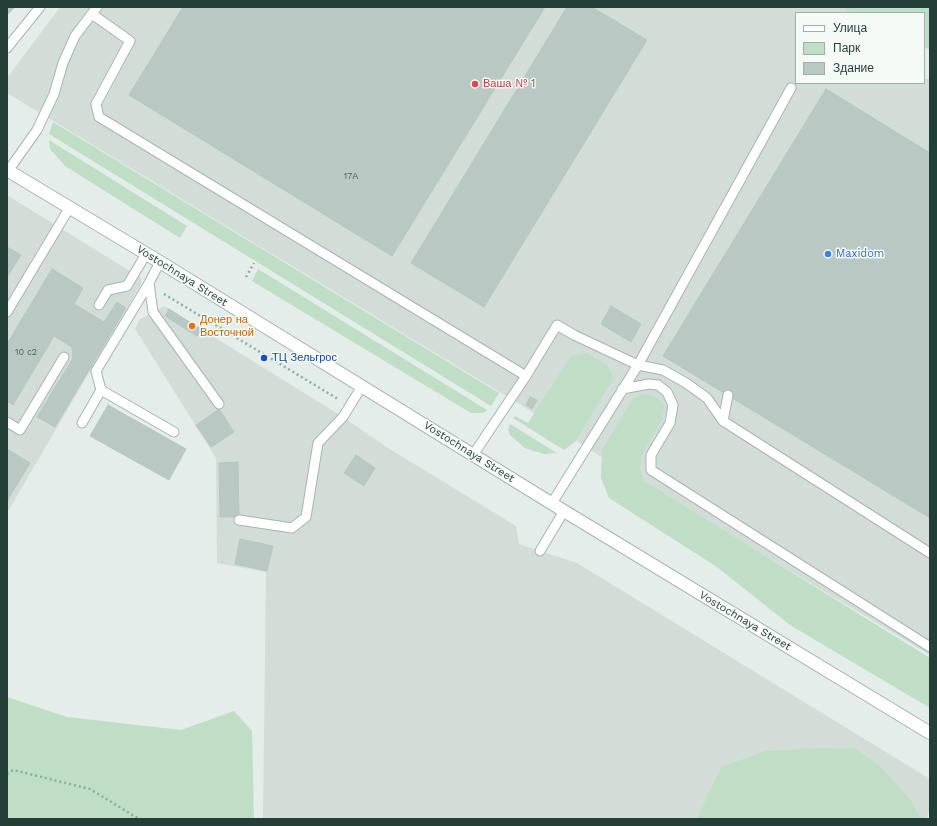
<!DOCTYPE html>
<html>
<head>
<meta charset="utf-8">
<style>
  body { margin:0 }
  #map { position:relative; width:937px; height:826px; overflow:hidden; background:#e4ede9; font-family:"Work Sans",sans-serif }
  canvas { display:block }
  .frame { position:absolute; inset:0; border:8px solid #243f37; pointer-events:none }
  .legend { position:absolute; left:795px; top:12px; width:130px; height:72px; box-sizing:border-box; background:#f5faf7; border:1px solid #a1afaa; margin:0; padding:5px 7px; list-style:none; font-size:12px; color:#243f37 }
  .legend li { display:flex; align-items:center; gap:8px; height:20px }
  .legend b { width:20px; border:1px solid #a1afaa }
</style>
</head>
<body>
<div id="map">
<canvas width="937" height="826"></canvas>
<div class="frame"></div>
<ul class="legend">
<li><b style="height:5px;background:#fff"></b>Улица</li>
<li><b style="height:11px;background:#bedec6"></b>Парк</li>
<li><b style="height:11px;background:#b9c8c2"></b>Здание</li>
</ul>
</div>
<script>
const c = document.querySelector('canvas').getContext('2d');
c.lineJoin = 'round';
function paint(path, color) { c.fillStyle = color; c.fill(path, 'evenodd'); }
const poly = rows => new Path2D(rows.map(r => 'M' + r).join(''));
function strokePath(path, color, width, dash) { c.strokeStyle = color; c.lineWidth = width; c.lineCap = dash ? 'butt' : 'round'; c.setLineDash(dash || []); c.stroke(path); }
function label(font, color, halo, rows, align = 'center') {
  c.font = font + ' "Work Sans",sans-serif'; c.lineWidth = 3; c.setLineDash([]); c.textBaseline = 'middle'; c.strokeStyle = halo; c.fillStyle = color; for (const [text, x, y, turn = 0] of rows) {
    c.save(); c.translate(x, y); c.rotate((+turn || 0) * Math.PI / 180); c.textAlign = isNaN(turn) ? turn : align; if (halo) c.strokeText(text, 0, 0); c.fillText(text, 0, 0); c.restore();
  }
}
paint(poly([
  [60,7,897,7,873,13,796,13,796,83,924,83,924,79,930,79,930,655,612,464,534,413,7,93,7,78],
  [7,195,141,278,141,284,7,513],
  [164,306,343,417,388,448,516,526,519,544,577,563,930,779,930,806,927,819,263,819,266,572,217,563,216,458,135,329,139,320]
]), '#d2ddd8');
paint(poly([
  [845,7,930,7,930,50,924,47,924,13,850,13],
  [53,122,499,393,491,406,49,134],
  [49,140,187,226,180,238,65,166,50,149],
  [258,269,487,410,483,413,471,413,252,281],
  [587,353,607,365,614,377,575,442,564,450,513,418,515,416,528,423,571,356],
  [642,394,654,396,660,400,664,407,662,419,641,456,640,470,644,481,930,658,930,708,790,625,717,567,609,498,601,478,602,450,633,399],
  [510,424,557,453,544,454,525,448,510,435,508,429],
  [7,697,67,717,181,730,234,711,252,731,254,819,7,819],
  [822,748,856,749,881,767,912,802,921,819,697,819,721,767,766,751]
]), '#bedec6');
const building = poly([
  [7,7,15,7,7,15,7,7],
  [183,7,545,7,392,256,129,95,183,7],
  [567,7,592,7,647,40,484,307,411,263,567,7],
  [826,89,930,153,930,518,663,356,826,89],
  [7,247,21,255,7,277,7,247],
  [52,269,83,288,74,304,104,322,117,302,126,308,55,427,37,417,73,358,72,347,54,336,13,405,7,401,7,344,52,269],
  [611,306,641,324,631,342,601,324,611,306],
  [169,309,201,329,197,336,165,316,169,309],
  [530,397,537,400,532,409,526,405,530,397],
  [108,405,186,449,169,480,90,436,108,405],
  [219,409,234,432,211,447,196,425,219,409],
  [7,449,30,463,7,501,7,449],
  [356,455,375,468,364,486,344,473,356,455],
  [238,462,239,517,220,517,219,463,238,462],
  [240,539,273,546,267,571,235,564,240,539]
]);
paint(building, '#b9c8c2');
strokePath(building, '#b7c7c0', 1);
const service = poly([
  [92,14,130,41,96,104,99,117,526,376,557,325,574,335,638,365,663,370,686,383,707,398,723,421,930,553],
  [7,48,40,7],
  [8,171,37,130,54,94,63,63,75,36,97,7],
  [160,262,149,283,153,312,219,404],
  [99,305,108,290,127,286,146,254],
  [7,312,70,207],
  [622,389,649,384,658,385,667,392,673,405,670,423,651,455,651,470,930,647],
  [101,390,174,432],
  [723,421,728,395],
  [7,422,20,430,64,357],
  [82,423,101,390,96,371,149,283],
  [473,455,526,376],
  [552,503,638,365,791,88],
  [239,520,292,528,306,517,318,443,343,417,362,386],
  [540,551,564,511]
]);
const tertiary = poly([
  [7,170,160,262,564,511,930,733]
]);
strokePath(service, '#a7b5b0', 11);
strokePath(tertiary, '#a7b5b0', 14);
strokePath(poly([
  [246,277,254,263],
  [164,294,338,399],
  [7,774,13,770,90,789,139,819]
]), '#85b0a2', 2.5, [2, 3]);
strokePath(service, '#fff', 9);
strokePath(tertiary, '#fff', 12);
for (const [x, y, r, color] of [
  [475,84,4,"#e0444e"],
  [828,254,4,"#3f7fe0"],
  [192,326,4,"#e8710a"],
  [264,358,4,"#1a4fb4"]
]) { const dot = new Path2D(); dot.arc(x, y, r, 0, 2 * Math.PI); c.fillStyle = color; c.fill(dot); strokePath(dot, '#f5faf7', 1.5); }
label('9px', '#49615a', null, [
  ["17А",351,176],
  ["10 с2",26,352]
]);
label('11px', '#be3a42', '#f5faf7', [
  ["Ваша № 1",483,84]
], 'left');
label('11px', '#366cbe', '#f5faf7', [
  ["Maxidom",836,254]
], 'left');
label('11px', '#243f37', '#f5faf7', [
  ["Vostochnaya Street",182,276,32],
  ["Vostochnaya Street",469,452,32],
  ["Vostochnaya Street",745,621,31]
]);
label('11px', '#c56008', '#f5faf7', [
  ["Донер на",200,320],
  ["Восточной",200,333]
], 'left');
label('11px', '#164399', '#f5faf7', [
  ["ТЦ Зельгрос",272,358]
], 'left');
</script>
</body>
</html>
